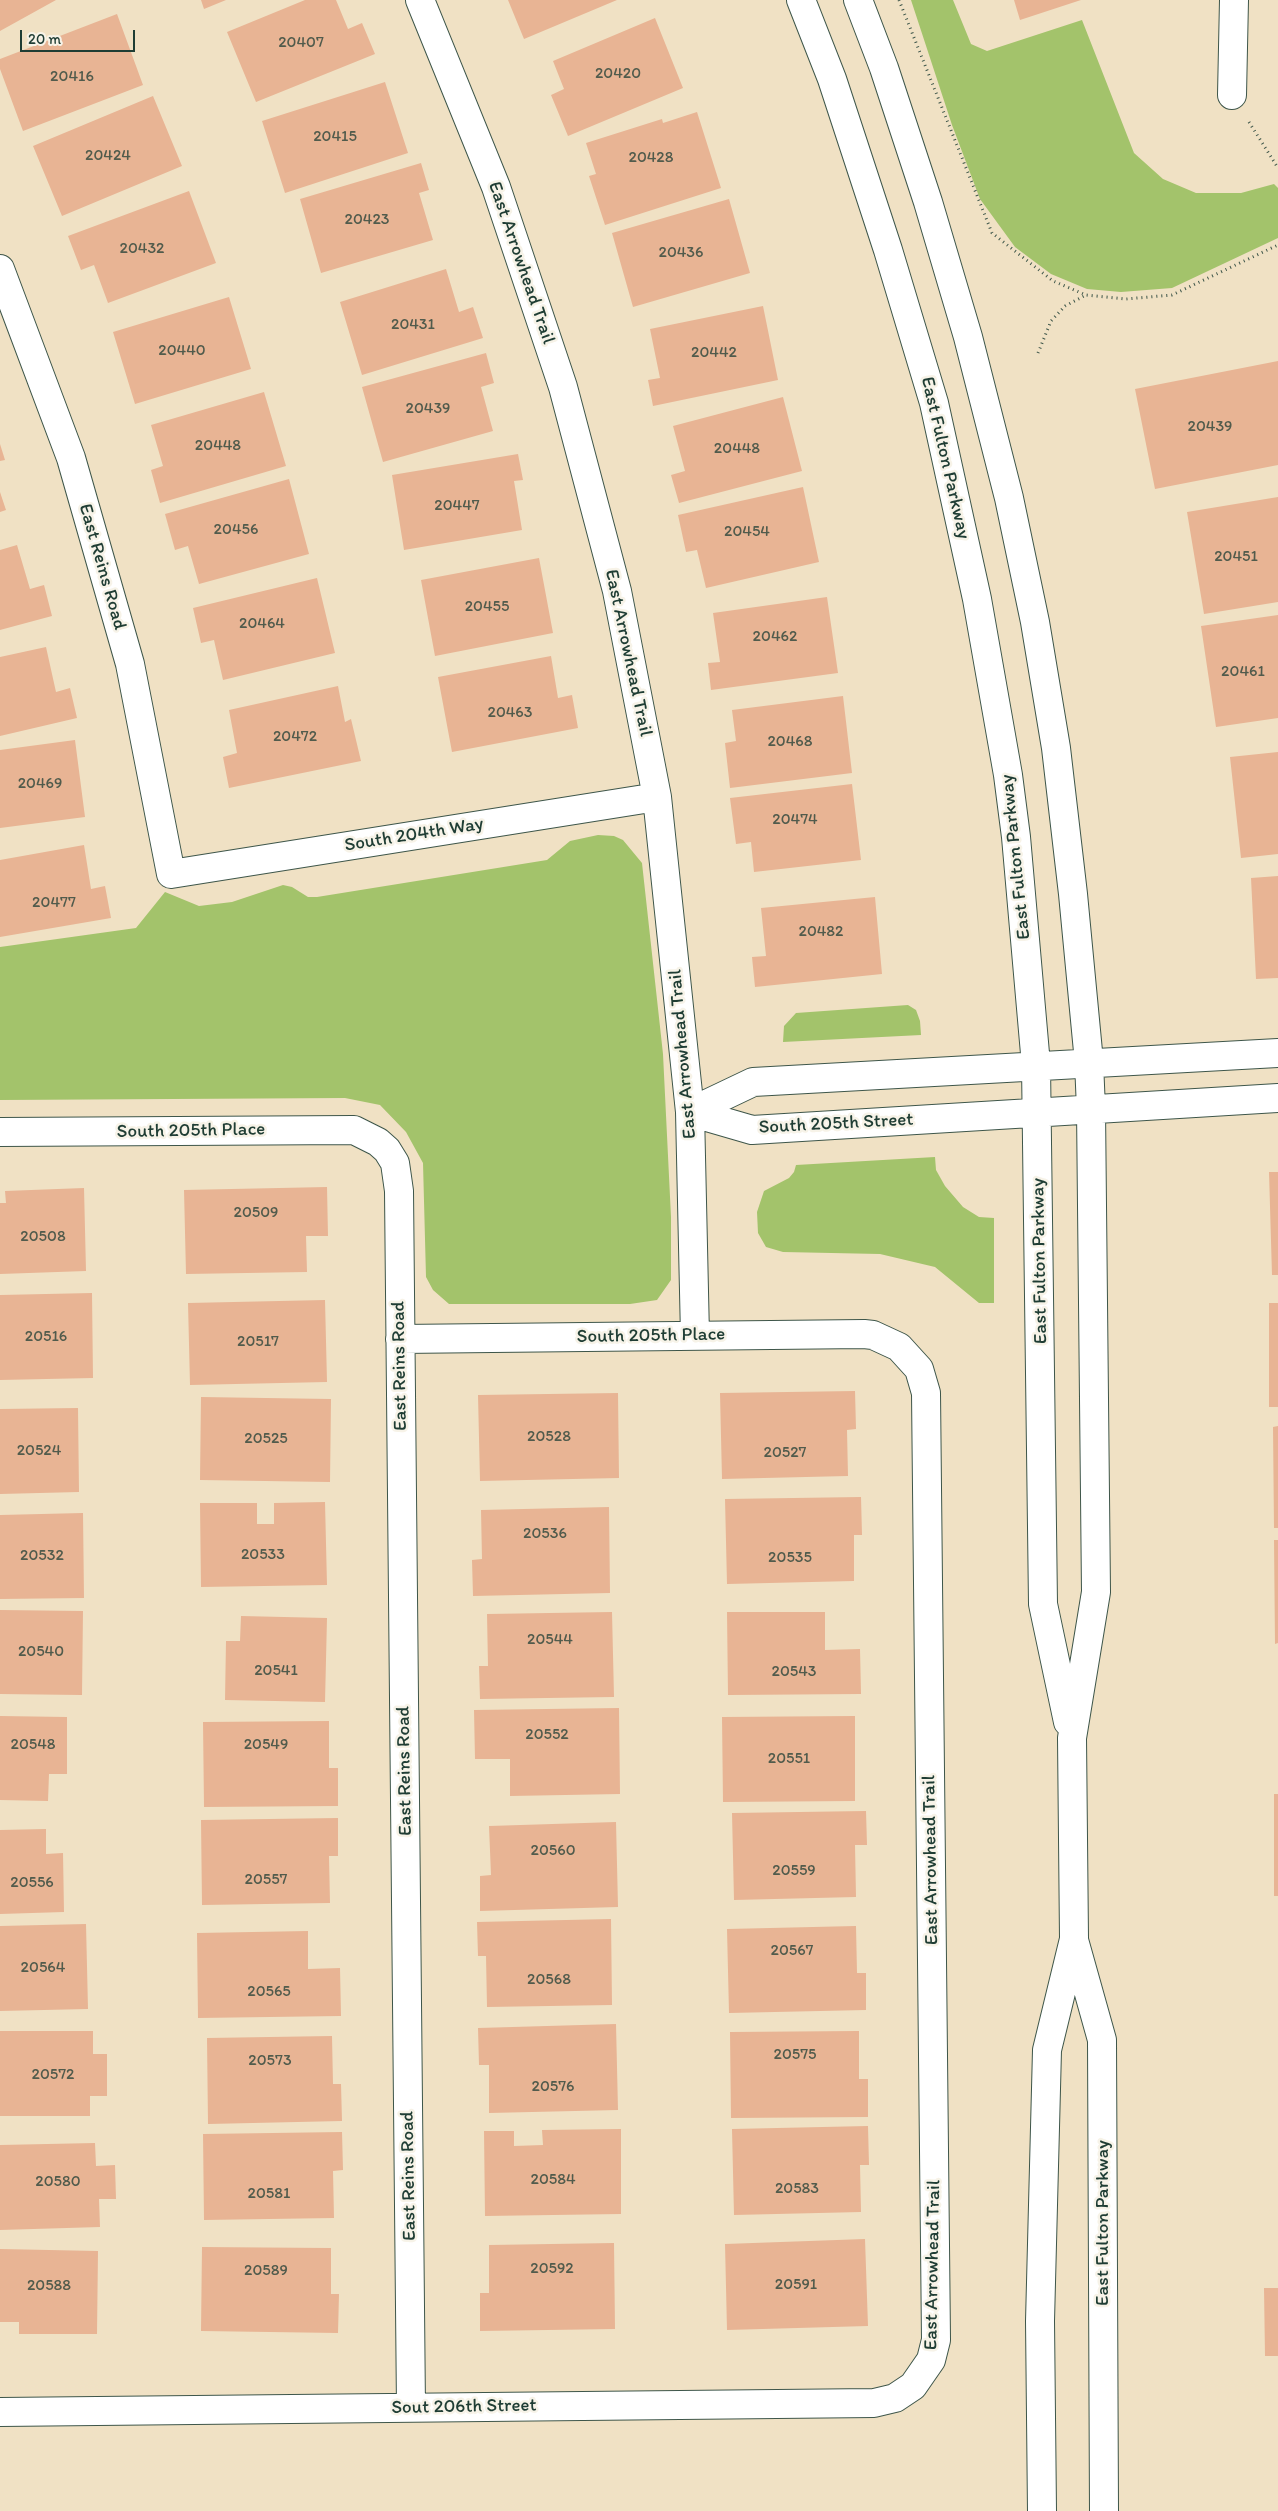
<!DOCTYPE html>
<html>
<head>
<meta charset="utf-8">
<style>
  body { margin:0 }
  #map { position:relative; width:1278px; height:2511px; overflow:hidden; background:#f0e1c4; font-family:Itim,sans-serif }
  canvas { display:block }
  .scale { position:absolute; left:20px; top:30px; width:115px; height:22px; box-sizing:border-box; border:2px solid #1f3d34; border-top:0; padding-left:6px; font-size:15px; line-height:18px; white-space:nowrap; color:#1f3d34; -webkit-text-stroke:4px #f7f3e8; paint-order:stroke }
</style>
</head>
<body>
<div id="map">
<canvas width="1278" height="2511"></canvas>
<div class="scale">20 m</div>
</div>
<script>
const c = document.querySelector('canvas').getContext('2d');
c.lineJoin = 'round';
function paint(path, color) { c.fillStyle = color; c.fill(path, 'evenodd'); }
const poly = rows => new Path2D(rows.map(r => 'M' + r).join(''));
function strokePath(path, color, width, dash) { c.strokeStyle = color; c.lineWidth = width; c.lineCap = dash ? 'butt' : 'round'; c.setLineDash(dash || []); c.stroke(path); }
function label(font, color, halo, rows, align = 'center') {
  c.font = font + ' Itim,sans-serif'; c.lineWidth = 5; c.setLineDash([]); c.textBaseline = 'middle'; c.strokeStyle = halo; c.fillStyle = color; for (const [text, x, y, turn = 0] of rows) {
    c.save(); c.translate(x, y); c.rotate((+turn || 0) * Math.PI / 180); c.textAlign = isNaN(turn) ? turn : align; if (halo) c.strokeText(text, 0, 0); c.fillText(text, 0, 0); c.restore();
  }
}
paint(poly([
  [911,0,953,0,971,44,987,51,1082,20,1134,153,1163,179,1196,193,1241,193,1274,184,1278,188,1278,238,1172,288,1121,292,1087,289,1051,274,1015,247,980,199,952,125],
  [598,835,614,836,623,840,642,863,663,1054,671,1217,671,1280,657,1300,630,1304,449,1304,433,1290,426,1277,423,1163,406,1132,380,1105,345,1098,0,1100,0,947,136,928,165,892,199,906,232,902,283,885,292,887,308,897,317,897,547,860,570,841],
  [908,1005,916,1010,920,1021,921,1035,783,1042,784,1026,796,1013],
  [935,1157,936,1170,945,1186,963,1207,979,1217,994,1218,994,1303,979,1303,935,1267,880,1254,783,1252,766,1247,758,1233,757,1212,764,1191,789,1178,794,1172,796,1165]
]), '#a3c36b');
paint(poly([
  [0,0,56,0,0,31],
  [201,0,226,0,204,9],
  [305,0,336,0,348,29,362,23,375,54,256,102,227,32],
  [508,0,617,0,524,39],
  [1014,0,1081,0,1020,20],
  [117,14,143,85,23,131,0,69,0,59],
  [655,18,683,88,568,136,551,95,564,89,553,61],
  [385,82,408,153,285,193,262,121],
  [153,96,182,166,62,216,33,146],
  [697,112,721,188,605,225,589,176,596,174,586,143,662,119,663,123],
  [421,163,429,190,419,193,433,240,321,273,300,199],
  [189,191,216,263,108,303,94,265,81,270,68,236],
  [729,199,750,273,633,307,612,233],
  [446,269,459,312,473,307,483,338,362,375,340,302],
  [229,297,251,369,135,404,113,332],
  [763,306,778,380,653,406,648,380,660,378,650,329],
  [486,353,494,383,481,387,493,431,383,462,362,387],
  [1278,361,1278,465,1155,489,1135,389],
  [264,392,286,466,160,503,151,470,163,466,151,425],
  [783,397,802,471,679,503,671,475,685,471,673,426],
  [0,444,5,460,0,461],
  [518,454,523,480,514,481,522,530,404,550,392,475],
  [289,479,309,554,199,584,188,546,175,550,165,514],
  [803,487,819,562,706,588,697,550,686,552,678,515],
  [0,492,6,510,0,512],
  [1278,497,1278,602,1204,614,1187,512],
  [17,545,30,589,44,585,52,616,0,630,0,550],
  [539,558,553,633,435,656,421,580],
  [317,578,335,653,223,680,214,640,201,643,193,608],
  [827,597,838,673,711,690,708,663,720,662,713,613],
  [1278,615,1278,718,1216,727,1201,626],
  [46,647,56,692,70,688,77,718,0,736,0,657],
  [551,656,558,698,572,695,578,728,452,752,438,677],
  [338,686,345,722,351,719,361,761,229,788,223,757,237,753,229,710],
  [843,696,852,773,730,788,725,743,736,741,732,710],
  [75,740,85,817,0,828,0,750],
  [1278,752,1278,854,1241,858,1230,757],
  [852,784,861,860,754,872,751,842,736,844,730,798],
  [84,845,91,889,105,886,111,918,0,937,0,860],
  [1278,876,1278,978,1256,979,1251,878],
  [875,897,882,974,755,987,752,957,766,956,761,908],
  [1269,1172,1278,1172,1278,1275,1272,1275],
  [327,1187,328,1236,306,1236,307,1272,186,1274,184,1190],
  [84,1188,86,1271,0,1274,0,1203,6,1203,5,1191],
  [92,1293,93,1378,0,1380,0,1295],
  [325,1300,327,1382,190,1385,188,1303],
  [1269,1303,1278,1303,1278,1407,1269,1407],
  [855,1391,856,1429,847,1430,848,1476,722,1479,720,1393],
  [618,1393,619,1478,480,1481,478,1395],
  [201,1397,331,1399,330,1482,200,1480],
  [78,1408,79,1492,0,1494,0,1409],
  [1278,1426,1278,1528,1274,1528,1273,1427],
  [861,1497,862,1535,854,1535,854,1581,727,1584,725,1499],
  [325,1502,327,1585,201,1587,200,1503,257,1503,257,1524,274,1524,274,1503],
  [609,1507,610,1593,473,1596,472,1560,482,1559,481,1510],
  [83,1513,84,1598,0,1599,0,1515],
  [1274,1540,1278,1540,1278,1643,1275,1644],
  [0,1610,83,1611,82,1695,0,1694],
  [612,1612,614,1697,480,1699,479,1666,488,1666,487,1614],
  [727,1612,825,1612,825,1650,860,1649,861,1694,728,1695],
  [241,1616,327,1618,325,1702,225,1700,226,1641,240,1641],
  [619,1708,620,1794,510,1796,510,1759,475,1759,474,1710],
  [0,1716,67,1717,67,1774,49,1774,48,1801,0,1800],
  [855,1716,855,1801,723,1802,722,1717],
  [329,1721,329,1768,338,1768,338,1806,204,1807,203,1722],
  [1274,1794,1278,1794,1278,1896,1274,1896],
  [866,1811,867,1845,855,1845,856,1897,734,1900,732,1813],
  [338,1818,338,1856,329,1856,330,1903,202,1905,201,1820],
  [616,1822,618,1907,480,1911,480,1876,491,1875,489,1826],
  [46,1829,46,1854,63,1853,64,1912,0,1914,0,1830],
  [611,1919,612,2005,487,2007,486,1956,478,1956,477,1922],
  [86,1924,88,2009,0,2011,0,1926],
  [856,1926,857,1973,866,1973,866,2010,729,2013,727,1929],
  [308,1931,308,1969,340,1968,341,2016,198,2018,197,1933],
  [616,2024,618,2110,489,2113,489,2065,479,2065,478,2028],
  [0,2031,93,2031,93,2054,107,2054,107,2096,90,2096,90,2116,0,2116],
  [859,2031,859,2079,868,2079,868,2117,731,2118,730,2032],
  [332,2036,333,2084,341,2084,342,2121,208,2124,207,2038],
  [868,2126,869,2165,860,2165,861,2212,734,2215,732,2129],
  [621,2129,621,2214,485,2216,484,2131,514,2131,514,2146,543,2145,542,2130],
  [342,2132,343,2170,333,2171,334,2218,204,2220,203,2134],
  [95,2143,96,2166,115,2165,116,2199,99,2199,100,2227,0,2230,0,2145],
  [865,2239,868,2326,727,2330,725,2244],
  [614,2243,615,2329,480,2331,480,2293,489,2293,489,2245],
  [202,2247,331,2248,331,2294,339,2294,338,2333,201,2331],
  [0,2249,98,2251,97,2334,19,2334,19,2322,0,2322],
  [1264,2288,1278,2288,1278,2356,1265,2356]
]), '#e8b494');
const minor = poly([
  [420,0,496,187,563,387,617,591,657,797,690,1112,695,1336],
  [801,0,832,79,888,250,934,403,977,599,1008,775,1016,837,1036,1065,1043,1604,1068,1722],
  [858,0,884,68,928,202,968,337,1009,498,1035,622,1056,748,1073,894,1089,1062,1091,1109,1096,1592,1072,1738,1074,1939,1047,2050,1040,2321,1042,2511],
  [1232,95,1234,0],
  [0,269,71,458,130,664,171,874,657,797],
  [690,1112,753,1082,1278,1053],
  [690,1112,752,1130,1278,1098],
  [0,1132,354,1130,378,1142,387,1150,395,1163,399,1191,411,2407],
  [1074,1940,1102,2040,1104,2511],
  [0,2412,874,2403,895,2398,913,2386,931,2360,936,2340,926,1393,919,1369,899,1347,873,1335,864,1334,400,1339]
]);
strokePath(minor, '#3e564a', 30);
strokePath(poly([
  [899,0,992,233,1053,281,1086,295,1126,299,1172,295,1278,245],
  [1249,122,1278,168],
  [1038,353,1051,321,1065,306,1086,295]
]), '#3e564a', 3, [1, 4]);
strokePath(minor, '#fff', 28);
label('16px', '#515b4c', null, [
  ["20407",301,43],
  ["20420",618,74],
  ["20416",72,77],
  ["20415",335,137],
  ["20424",108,156],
  ["20428",651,158],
  ["20423",367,220],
  ["20432",142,249],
  ["20436",681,253],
  ["20431",413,325],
  ["20440",182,351],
  ["20442",714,353],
  ["20439",428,409],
  ["20439",1210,427],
  ["20448",218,446],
  ["20448",737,449],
  ["20447",457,506],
  ["20456",236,530],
  ["20454",747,532],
  ["20451",1236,557],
  ["20455",487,607],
  ["20464",262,624],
  ["20462",775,637],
  ["20461",1243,672],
  ["20463",510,713],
  ["20472",295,737],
  ["20468",790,742],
  ["20469",40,784],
  ["20474",795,820],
  ["20477",54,903],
  ["20482",821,932],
  ["20509",256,1213],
  ["20508",43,1237],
  ["20516",46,1337],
  ["20517",258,1342],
  ["20528",549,1437],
  ["20525",266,1439],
  ["20524",39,1451],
  ["20527",785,1453],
  ["20536",545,1534],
  ["20533",263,1555],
  ["20532",42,1556],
  ["20535",790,1558],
  ["20544",550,1640],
  ["20540",41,1652],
  ["20541",276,1671],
  ["20543",794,1672],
  ["20552",547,1735],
  ["20548",33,1745],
  ["20549",266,1745],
  ["20551",789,1759],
  ["20560",553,1851],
  ["20559",794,1871],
  ["20557",266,1880],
  ["20556",32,1883],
  ["20567",792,1951],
  ["20564",43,1968],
  ["20568",549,1980],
  ["20565",269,1992],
  ["20575",795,2055],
  ["20573",270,2061],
  ["20572",53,2075],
  ["20576",553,2087],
  ["20584",553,2180],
  ["20580",58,2182],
  ["20583",797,2189],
  ["20581",269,2194],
  ["20592",552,2269],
  ["20589",266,2271],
  ["20591",796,2285],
  ["20588",49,2286]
]);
label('19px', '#1f3d34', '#f7f3e8', [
  ["East Arrowhead Trail",521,263,71],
  ["East Fulton Parkway",945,458,77],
  ["East Reins Road",102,567,74],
  ["East Arrowhead Trail",628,653,78],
  ["South 204th Way",414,835,-9],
  ["East Fulton Parkway",1016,857,-96],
  ["East Arrowhead Trail",683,1054,-95],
  ["South 205th Street",836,1124,-3],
  ["South 205th Place",191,1131,-1],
  ["East Fulton Parkway",1040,1261,-91],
  ["South 205th Place",651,1336,-1],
  ["East Reins Road",400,1366,-91],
  ["East Reins Road",405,1771,-91],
  ["East Arrowhead Trail",931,1860,-91],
  ["East Reins Road",409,2176,-91],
  ["East Fulton Parkway",1103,2223,-90],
  ["East Arrowhead Trail",933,2265,-89],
  ["Sout 206th Street",464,2407,-1]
]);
</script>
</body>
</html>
